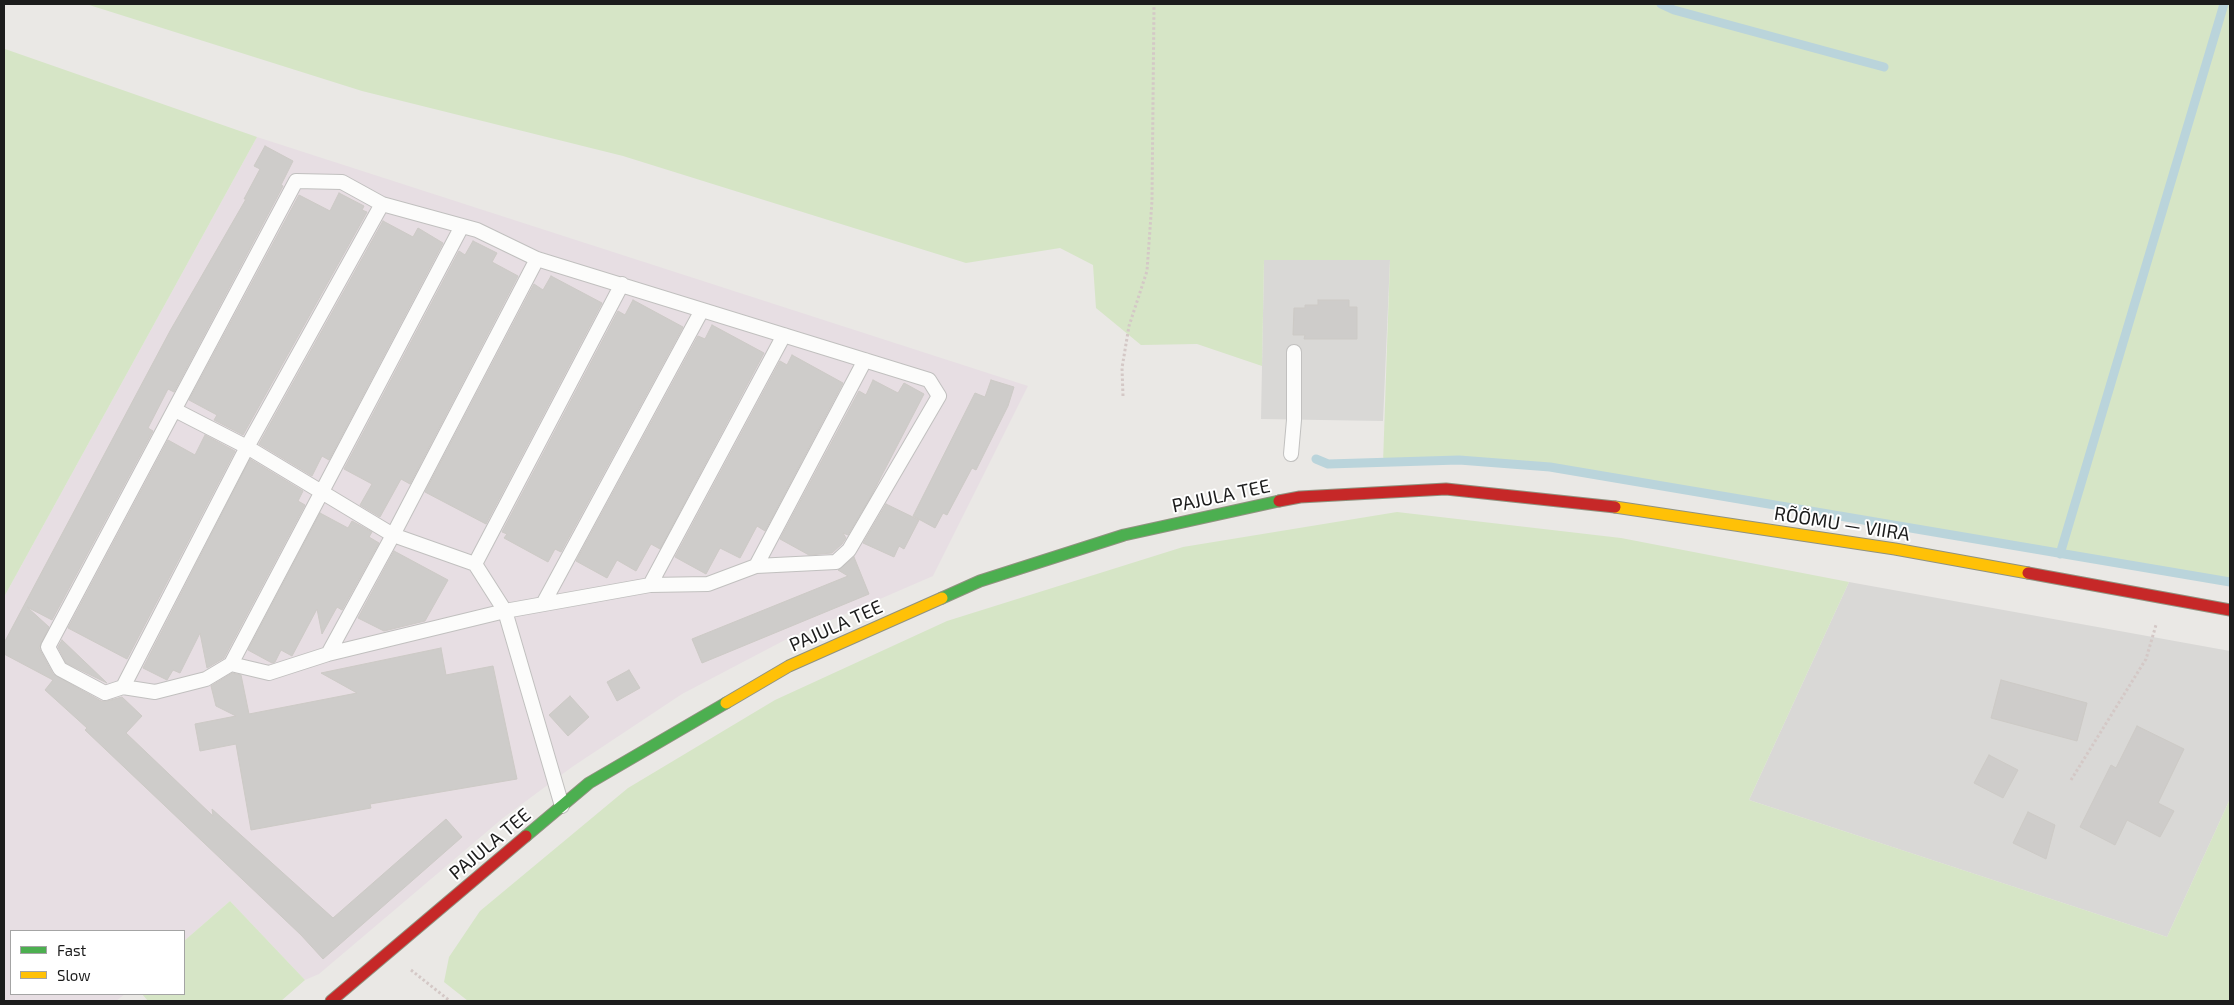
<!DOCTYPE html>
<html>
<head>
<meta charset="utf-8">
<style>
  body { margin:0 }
  #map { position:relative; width:2234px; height:1005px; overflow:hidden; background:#eae8e5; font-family:"Exo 2",sans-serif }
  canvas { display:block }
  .frame { position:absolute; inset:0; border:5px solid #1c1c1c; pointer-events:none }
  .legend { position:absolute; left:10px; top:930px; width:175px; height:65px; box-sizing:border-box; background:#fff; border:1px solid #a4a4a4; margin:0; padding:6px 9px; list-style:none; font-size:15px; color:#1c1c1c }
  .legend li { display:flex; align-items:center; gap:10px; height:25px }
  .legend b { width:25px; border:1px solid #a4a4a4 }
</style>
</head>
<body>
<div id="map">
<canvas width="2234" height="1005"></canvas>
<div class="frame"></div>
<ul class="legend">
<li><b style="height:6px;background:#4caf50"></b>Fast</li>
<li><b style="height:6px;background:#ffc107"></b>Slow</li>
</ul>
</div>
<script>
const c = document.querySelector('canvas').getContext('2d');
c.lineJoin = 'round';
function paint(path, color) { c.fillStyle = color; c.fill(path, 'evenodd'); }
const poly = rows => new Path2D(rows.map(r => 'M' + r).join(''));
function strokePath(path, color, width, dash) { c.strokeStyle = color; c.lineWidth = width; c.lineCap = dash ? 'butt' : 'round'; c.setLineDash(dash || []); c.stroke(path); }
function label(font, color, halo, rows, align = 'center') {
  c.font = font + ' "Exo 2",sans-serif'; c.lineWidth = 4; c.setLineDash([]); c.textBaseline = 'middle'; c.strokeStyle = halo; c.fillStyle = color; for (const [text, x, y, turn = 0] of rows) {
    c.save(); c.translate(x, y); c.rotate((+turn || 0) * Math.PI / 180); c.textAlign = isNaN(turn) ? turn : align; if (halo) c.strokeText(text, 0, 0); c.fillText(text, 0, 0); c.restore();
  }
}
paint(poly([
  [1264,260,1390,260,1383,421,1261,419],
  [1849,582,2230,651,2230,799,2167,937,1749,800]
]), '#d9d8d6');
paint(poly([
  [257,137,1028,386,933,576,783,641,682,694,572,767,503,818,319,974,305,980,230,901,184,941,184,931,11,931,11,994,125,994,116,1001,4,1001,4,597]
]), '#e7dee3');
paint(poly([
  [86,4,2230,4,2230,582,1550,467,1459,460,1383,463,1390,260,1264,260,1262,366,1197,344,1141,345,1096,308,1093,265,1060,248,966,263,623,156,362,91],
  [5,49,257,137,4,597,4,52],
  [1397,512,1621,538,1849,582,1749,800,2167,937,2230,799,2230,1001,468,1001,444,982,449,957,480,911,628,788,775,700,947,621,1183,547],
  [230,901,305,980,281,1001,148,1001,142,994,184,994,184,941]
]), '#d6e5c6');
strokePath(poly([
  [1661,4,1674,10,1884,67],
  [1316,459,1328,464,1459,460,1550,467,2230,582],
  [2060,554,2224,4]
]), '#bad4db', 9);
const building = poly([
  [265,146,293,161,281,185,283,186,174,392,168,389,148,428,153,431,52,620,27,607,49,627,39,648,53,674,101,701,107,701,122,697,142,716,126,733,213,816,212,809,333,918,446,819,462,837,323,959,301,935,85,730,87,728,45,690,53,680,4,654,4,643,170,331,246,199,244,199,260,169,254,166,265,146],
  [339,193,364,206,362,210,367,212,243,435,214,420,217,415,189,400,299,195,330,211,339,193],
  [383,221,413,237,418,228,443,243,329,460,322,456,312,476,259,444,383,221],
  [473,241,497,253,492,262,518,276,410,484,401,479,380,517,360,505,372,484,344,469,459,251,465,255,473,241],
  [551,276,602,303,486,524,425,492,534,284,543,290,551,276],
  [633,300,683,327,561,552,555,549,548,562,504,538,507,534,502,532,618,311,625,315,633,300],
  [1318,300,1349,300,1349,307,1357,307,1357,339,1304,339,1305,335,1293,335,1294,308,1305,308,1305,305,1318,305,1318,300],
  [712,325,764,353,660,549,651,544,636,571,617,560,607,578,576,561,698,336,705,339,712,325],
  [792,355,843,383,765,531,757,526,740,558,720,548,706,574,675,557,780,361,787,365,792,355],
  [873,380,898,393,904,383,924,394,871,496,848,535,843,533,846,538,842,544,832,553,809,555,780,539,859,391,866,395,873,380],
  [991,380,1014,387,1008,406,976,470,972,468,947,515,943,513,935,528,913,516,975,393,985,397,991,380],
  [205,435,235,451,127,659,68,628,168,440,195,455,205,435],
  [250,459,303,491,298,501,305,505,224,658,207,668,200,633,180,673,173,670,167,680,143,668,250,459],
  [886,504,919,520,904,549,899,546,894,557,863,543,886,504],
  [320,513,348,528,352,521,372,532,369,537,379,543,342,610,337,607,322,634,317,609,292,656,281,650,275,662,272,663,248,650,320,513],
  [394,551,448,580,425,621,384,631,358,618,394,551],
  [854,557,869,594,702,663,692,639,848,576,838,570,854,557],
  [62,640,107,683,66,663,58,647,62,640],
  [441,648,446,675,493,666,517,779,370,804,371,808,251,830,236,744,200,751,195,724,236,716,216,706,211,686,232,673,241,675,249,714,357,693,321,673,441,648],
  [629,670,640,688,617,701,607,682,629,670],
  [2001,680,2087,703,2077,741,1991,718,2001,680],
  [570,696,589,717,568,736,549,715,570,696],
  [2137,726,2184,749,2158,803,2174,811,2160,837,2127,820,2115,845,2080,827,2111,765,2116,768,2137,726],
  [1989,755,2018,770,2003,798,1974,783,1989,755],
  [2028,812,2055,825,2046,859,2013,843,2028,812]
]);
paint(building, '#ceccca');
strokePath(building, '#cdcac6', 1);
const lane = poly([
  [175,410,247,447,393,535,475,564,505,611,562,806],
  [1291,454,1294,420,1294,352],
  [475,564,622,284],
  [756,566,865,360],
  [650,585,784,335],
  [543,604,702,310],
  [328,654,393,535,537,259],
  [231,664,462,226],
  [123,687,247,447,382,204,477,230,537,259,929,380,939,396,849,550,836,562,756,566,708,584,650,585,505,611,328,654,269,673,231,664,206,679,155,692,123,687,105,693,60,669,48,647,296,181,342,182,382,204]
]);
const fast = poly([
  [942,598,980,581,1124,535,1279,501],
  [526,836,589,783,726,703]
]);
const slow = poly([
  [1615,507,1895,549,2028,573],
  [726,703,789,666,942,598]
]);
const jam = poly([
  [1279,501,1300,497,1446,489,1615,507],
  [2028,573,2230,610],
  [331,1001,526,836]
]);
strokePath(lane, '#c1c0bf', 16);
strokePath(fast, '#90927f', 13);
strokePath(slow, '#90927f', 13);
strokePath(jam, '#90927f', 13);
strokePath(poly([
  [1123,396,1122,368,1129,326,1147,271,1152,201,1154,4],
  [2071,780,2146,659,2156,625],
  [411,970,450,1001]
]), '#d4c8c6', 3, [2.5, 2.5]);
strokePath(lane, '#fcfcfb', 14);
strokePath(fast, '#4caf50', 11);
strokePath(slow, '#ffc107', 11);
strokePath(jam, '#c62828', 11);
label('19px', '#1c1c1c', '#fff', [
  ["PAJULA TEE",1221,496,-12],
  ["RÕÕMU — VIIRA",1842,524,9],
  ["PAJULA TEE",836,626,-24],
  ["PAJULA TEE",490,844,-40]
]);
</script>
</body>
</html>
